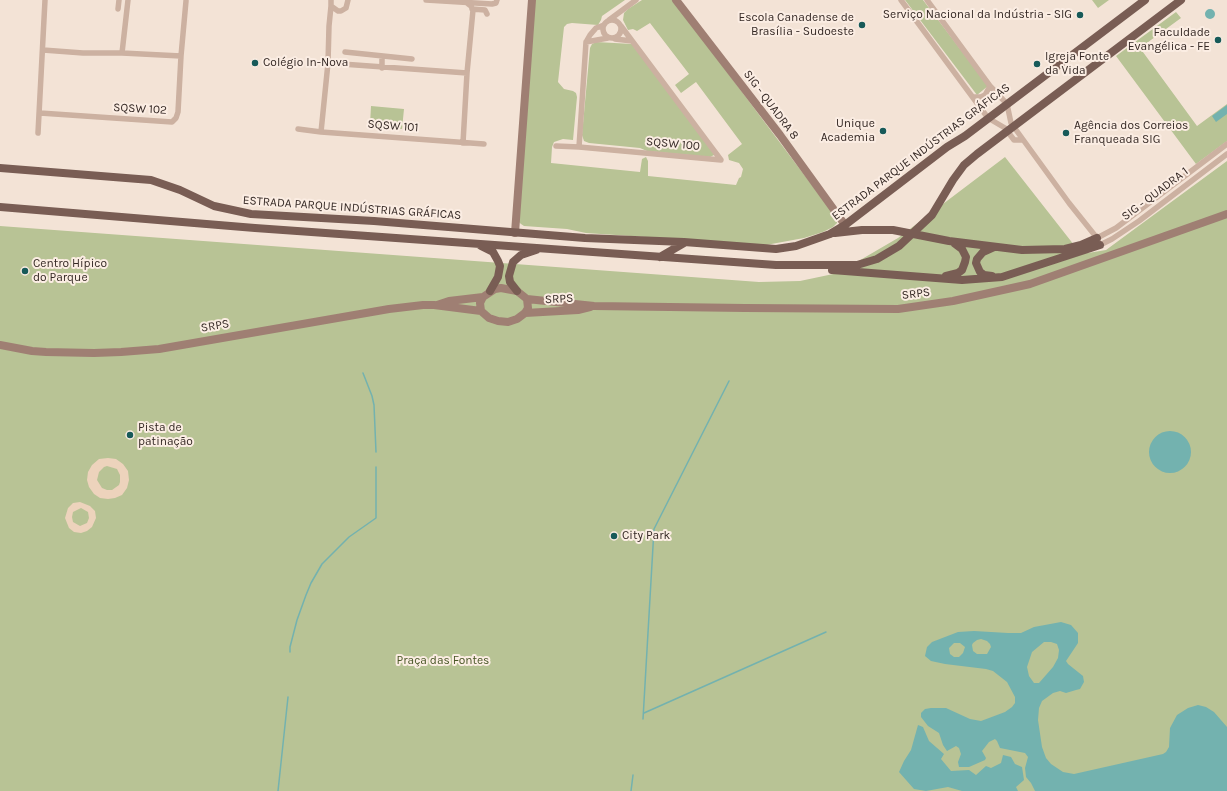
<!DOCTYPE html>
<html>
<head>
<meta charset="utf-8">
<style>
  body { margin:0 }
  canvas { display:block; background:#f3e3d6 }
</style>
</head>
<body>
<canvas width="1227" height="791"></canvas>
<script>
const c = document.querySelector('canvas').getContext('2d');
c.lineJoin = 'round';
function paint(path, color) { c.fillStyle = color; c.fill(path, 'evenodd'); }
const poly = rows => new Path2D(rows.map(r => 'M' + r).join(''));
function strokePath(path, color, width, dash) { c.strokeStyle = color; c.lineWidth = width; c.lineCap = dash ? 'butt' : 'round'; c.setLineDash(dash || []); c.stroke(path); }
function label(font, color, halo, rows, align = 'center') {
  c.font = font + ' Karla,sans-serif'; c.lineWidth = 4; c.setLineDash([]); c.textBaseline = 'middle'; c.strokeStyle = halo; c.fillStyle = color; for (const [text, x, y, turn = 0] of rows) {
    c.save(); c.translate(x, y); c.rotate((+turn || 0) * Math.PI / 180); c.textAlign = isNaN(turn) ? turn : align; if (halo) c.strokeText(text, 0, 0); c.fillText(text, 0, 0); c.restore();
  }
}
paint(poly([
  [535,0,625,0,602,16,601,20,598,25,572,23,567,24,564,27,558,82,564,89,573,91,576,93,577,97,573,140,563,139,554,142,552,147,551,163,640,172,642,159,646,157,648,161,648,176,736,185,739,178,741,177,743,169,739,163,729,160,728,155,742,144,696,82,681,93,675,85,689,74,650,23,637,31,633,29,628,30,623,20,624,13,628,9,642,0,673,0,832,212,837,219,837,223,833,227,823,232,804,238,766,245,586,233,567,229,524,226,521,224,518,221],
  [905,0,923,0,988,86,977,95],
  [1092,0,1109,0,1098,8],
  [1176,12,1181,18,1140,48,1197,126,1227,104,1227,141,1196,164,1116,56],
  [596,42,632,44,714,153,714,155,710,157,647,151,640,148,589,143,584,141,582,135,590,48,592,44],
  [371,106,404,109,402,129,370,125],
  [1005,157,1074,245,1083,252,1088,253,1106,250,1227,161,1227,791,0,791,0,226,759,282,800,281,838,273,898,238]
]), '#b8c395');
paint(poly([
  [108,458,116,459,123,464,128,471,129,480,127,488,122,495,115,498,108,499,100,498,94,494,89,487,87,480,88,472,92,465,99,459],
  [107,466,117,469,120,475,120,482,119,485,112,490,107,490,102,488,97,480,99,472,104,467],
  [80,502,90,506,95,511,96,518,92,527,87,531,81,533,74,532,69,528,65,518,68,508,73,503],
  [81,508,88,512,89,518,87,523,80,526,73,522,72,517,73,512]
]), '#edd3bc');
paint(poly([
  '1205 14a5 5 0 1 1 10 0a5 5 0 1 1-10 0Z',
  [1227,105,1227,114,1216,122,1212,116],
  '1149 452a21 21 0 1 1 42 0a21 21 0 1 1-42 0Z',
  [1061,622,1071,625,1078,633,1078,643,1066,661,1068,664,1083,676,1084,682,1080,689,1076,690,1066,693,1060,691,1053,693,1042,701,1039,708,1038,720,1042,747,1046,758,1051,764,1063,772,1074,774,1163,754,1166,752,1169,747,1170,728,1177,715,1188,708,1198,705,1206,707,1214,712,1227,727,1227,791,1035,791,1031,783,1026,777,1025,768,1028,757,1025,753,1000,748,997,741,995,739,989,742,982,751,986,758,985,760,969,767,959,767,958,762,961,754,959,748,956,746,947,751,943,745,939,733,928,726,921,717,921,713,925,709,931,708,946,708,970,719,981,721,1005,712,1012,707,1015,703,1015,697,1007,682,993,671,986,669,945,664,931,661,925,656,927,647,932,642,958,632,974,631,1008,633,1021,633,1034,627],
  [981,639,987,641,990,644,991,647,987,654,977,654,973,651,972,645,973,643,977,640],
  [1044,642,1051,642,1057,644,1059,650,1058,658,1053,667,1039,683,1034,683,1029,676,1027,667,1032,652],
  [960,643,965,647,963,653,959,657,954,657,950,654,949,648,954,643],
  [918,725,923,727,929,741,944,754,941,759,951,771,969,770,976,775,986,766,991,768,1001,763,1003,755,1011,757,1015,764,1022,767,1024,780,1016,787,1018,791,962,791,948,787,926,791,914,789,899,772,904,761,911,750]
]), '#73b2af');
strokePath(poly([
  [363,373,372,396,374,405,376,452],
  [290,652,290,647,297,620,306,595,311,583,322,564,349,537,376,518,376,467],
  [644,713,826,632],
  [643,719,654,529,729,381],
  [278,791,288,697],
  [631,791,633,775]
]), '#73b2af', 1.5);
strokePath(poly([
  [331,0,331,6,338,11,341,11,346,8,348,0],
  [426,0,492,4,496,3,497,0],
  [901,0,988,118,1005,128,1014,140,1023,140],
  [927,0,990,86,1007,104,1011,123,1069,203,1097,238,1100,245,1112,239,1139,221,1227,154],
  [331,6,329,26,328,63,321,132,484,144],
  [118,9,119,0],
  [472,9,485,10,487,14],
  '603 29a9 9 0 1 1 18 0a9 9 0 1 1-18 0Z',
  [609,20,636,0],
  [604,25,596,28,590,35,586,42,579,147,721,160,621,26],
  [615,39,632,41],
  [586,42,608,38],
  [43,50,83,53,122,53,181,56,186,1],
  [345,52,412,59],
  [122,53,128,0],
  [382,56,382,68],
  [328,63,467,73,473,10,471,6,467,3],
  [973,97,981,97,985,95,990,86],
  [40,113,172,122,176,118,178,112,181,56],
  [298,129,321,132],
  [38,133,45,0],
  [463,143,467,73],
  [556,146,579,147],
  [1097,238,1116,228,1227,144]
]), '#ccb1a1', 5.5);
strokePath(poly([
  [676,0,780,135,845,225],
  [515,233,532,0],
  [437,305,449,301,483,297],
  [481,311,480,303,483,297,495,289,501,288,517,291,527,299,594,306,745,308,898,309,953,301,1030,284,1227,214],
  [525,313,578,310,590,307],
  [0,345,32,351,46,352,94,353,121,352,159,349,389,309,423,305,434,305,481,311,489,318,498,321,508,322,517,319,525,313,528,308,527,299]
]), '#9f7f73', 8);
strokePath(poly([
  [0,168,151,180,180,190,214,206,251,214,374,221,585,238,684,242,776,249,796,246,830,234,845,225,947,147,965,136,1145,0],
  [0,207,255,228,776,265,857,265,877,259,899,246,932,215,953,180,964,165,977,154,1181,0],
  [835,233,862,230,893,230,949,241,1022,250,1065,249,1081,245,1097,238],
  [481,246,493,252,498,261,500,266,498,277,490,291],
  [660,257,684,243],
  [832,270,962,280,1002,277,1100,245],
  [946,276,958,273,962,270,965,262,966,257,962,249,954,243],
  [992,276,984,275,980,272,976,263,977,259,983,252,994,247],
  [517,291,510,282,509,276,513,262,521,255,536,250]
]), '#795d54', 8);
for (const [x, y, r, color] of [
  [1080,15,4,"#175a59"],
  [862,25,4,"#175a59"],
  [1218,40,4,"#175a59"],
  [255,63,4,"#175a59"],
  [1037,64,4,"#175a59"],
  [883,131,4,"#175a59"],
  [1066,133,4,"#175a59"],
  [25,271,4,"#175a59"],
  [130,435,4,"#175a59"],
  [614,536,4,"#175a59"]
]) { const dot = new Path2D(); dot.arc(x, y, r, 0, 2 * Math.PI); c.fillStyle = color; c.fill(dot); strokePath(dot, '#fbede3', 1.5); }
label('12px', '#352925', '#fbede3', [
  ["Serviço Nacional da Indústria - SIG",1072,15,"right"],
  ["Escola Canadense de",854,18,"right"],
  ["Brasília - Sudoeste",854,32,"right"],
  ["Faculdade",1210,33,"right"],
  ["Evangélica - FE",1210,47,"right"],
  ["Igreja Fonte",1045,57],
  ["da Vida",1045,71],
  ["Colégio In-Nova",263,63],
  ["Unique",875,124,"right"],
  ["Academia",875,138,"right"],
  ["Agência dos Correios",1074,126],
  ["Franqueada SIG",1074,140],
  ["Centro Hípico",33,264],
  ["do Parque",33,278],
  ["Pista de",138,428],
  ["patinação",138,442],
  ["City Park",622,536]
], 'left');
label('12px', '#352925', '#fbede3', [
  ["SIG - QUADRA 8",771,105,53],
  ["SQSW 102",140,109,3],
  ["SQSW 101",393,126,4],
  ["SQSW 100",673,144,5],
  ["ESTRADA PARQUE INDÚSTRIAS GRÁFICAS",921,152,-37],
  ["SIG - QUADRA 1",1155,194,-37],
  ["ESTRADA PARQUE INDÚSTRIAS GRÁFICAS",352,208,4],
  ["SRPS",916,294,-7],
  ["SRPS",559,299,-3],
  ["SRPS",215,326,-10]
]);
label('12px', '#495626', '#fbede3', [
  ["Praça das Fontes",443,661]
]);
</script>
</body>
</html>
